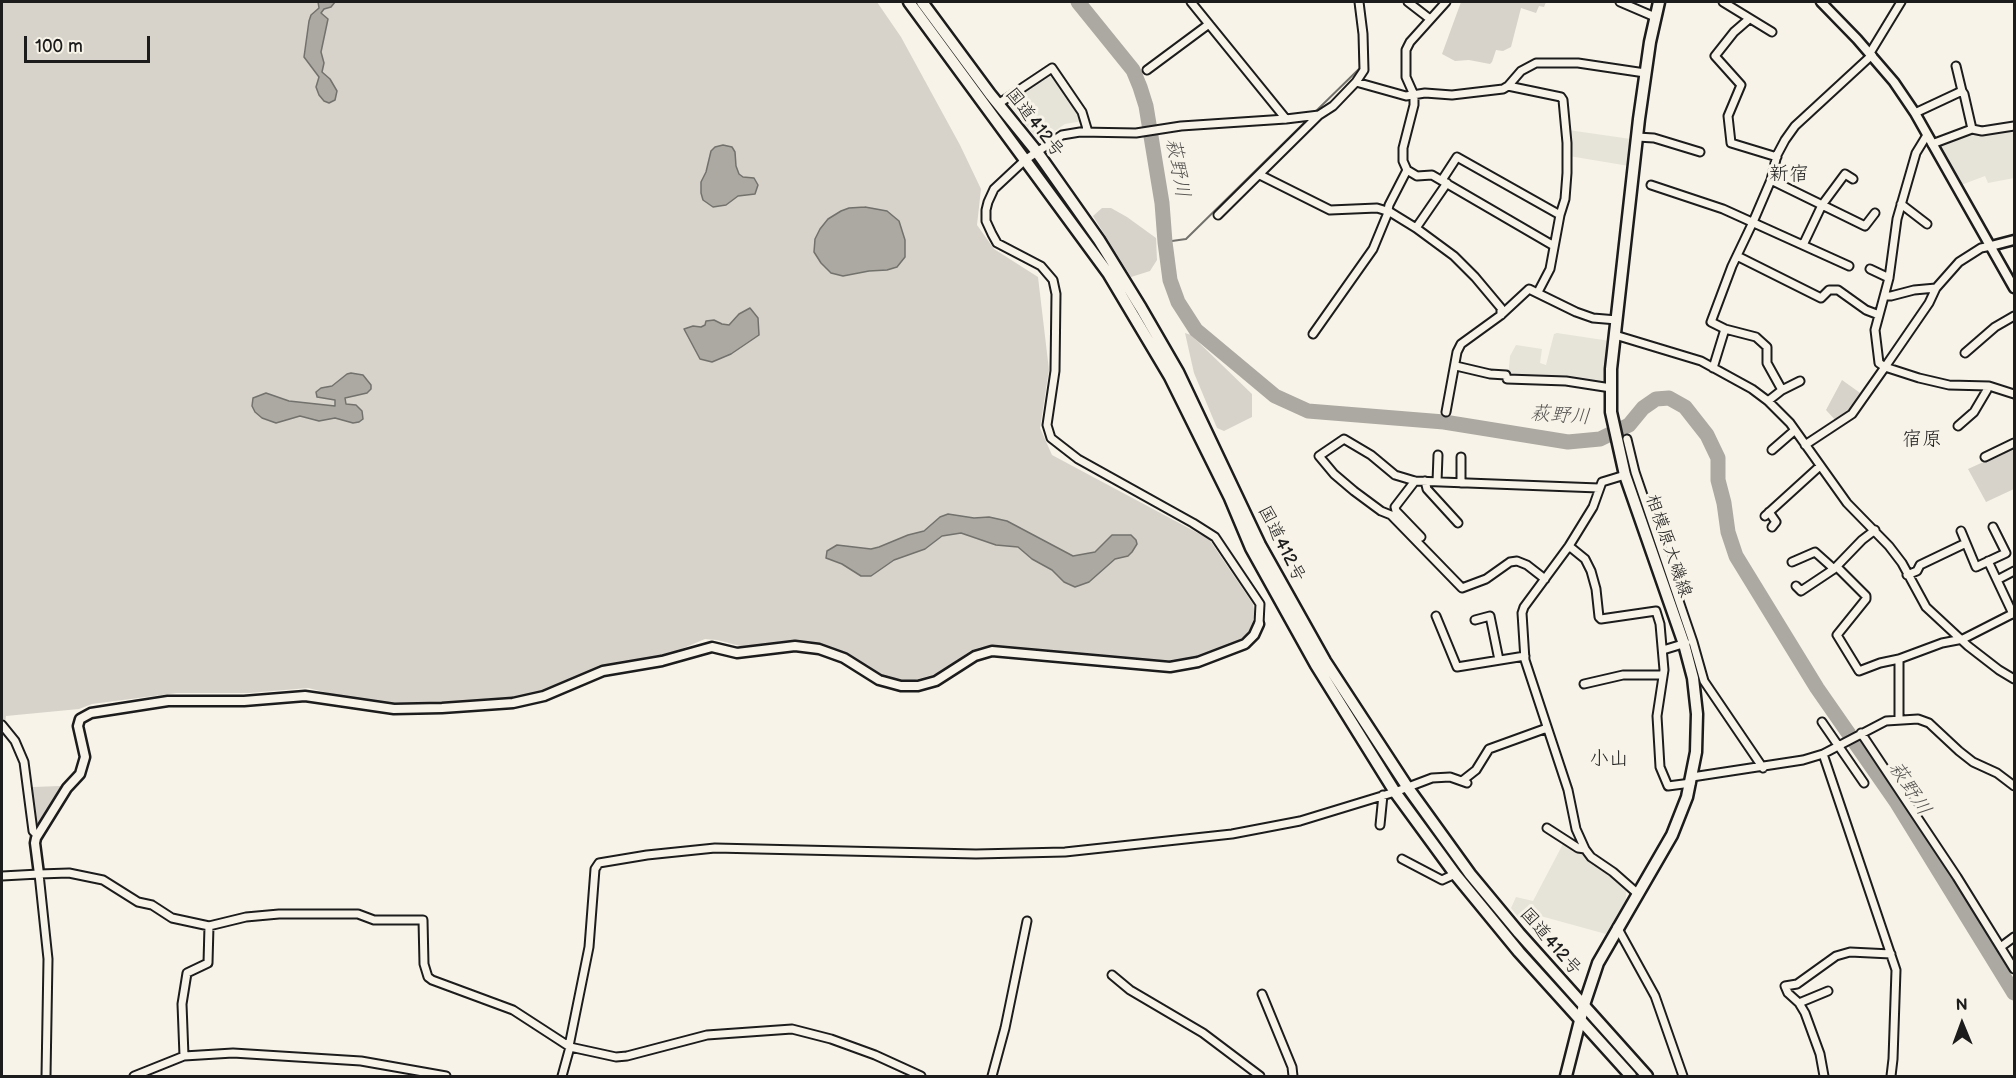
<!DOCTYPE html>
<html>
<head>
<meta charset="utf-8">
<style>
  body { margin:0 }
  #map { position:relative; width:2016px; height:1078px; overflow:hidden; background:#f7f3e8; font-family:"Balsamiq Sans",sans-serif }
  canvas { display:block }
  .frame { position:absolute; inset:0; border:3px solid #1c1c1c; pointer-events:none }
  .north { position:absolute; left:1932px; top:994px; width:60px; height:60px; -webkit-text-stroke:4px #f7f3e8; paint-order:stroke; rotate:359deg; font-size:16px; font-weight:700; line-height:24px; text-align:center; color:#1c1c1c }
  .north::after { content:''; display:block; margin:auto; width:21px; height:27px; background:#1c1c1c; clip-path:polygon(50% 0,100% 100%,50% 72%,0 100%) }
  .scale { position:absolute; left:24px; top:36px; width:126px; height:27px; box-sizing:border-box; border:3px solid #1c1c1c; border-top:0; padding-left:8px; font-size:18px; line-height:21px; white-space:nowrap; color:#1c1c1c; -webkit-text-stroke:4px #f7f3e8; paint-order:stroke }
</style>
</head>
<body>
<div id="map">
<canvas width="2016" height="1078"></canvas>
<div class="frame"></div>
<div class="north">N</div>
<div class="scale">100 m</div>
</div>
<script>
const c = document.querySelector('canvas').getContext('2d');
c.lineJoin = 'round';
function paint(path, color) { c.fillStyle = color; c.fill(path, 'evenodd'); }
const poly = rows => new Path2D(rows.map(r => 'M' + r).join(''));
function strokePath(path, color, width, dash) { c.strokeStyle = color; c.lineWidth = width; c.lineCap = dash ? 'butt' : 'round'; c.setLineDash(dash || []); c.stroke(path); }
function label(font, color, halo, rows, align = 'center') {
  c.font = font + ' "Balsamiq Sans","Klee One",sans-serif'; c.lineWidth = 6; c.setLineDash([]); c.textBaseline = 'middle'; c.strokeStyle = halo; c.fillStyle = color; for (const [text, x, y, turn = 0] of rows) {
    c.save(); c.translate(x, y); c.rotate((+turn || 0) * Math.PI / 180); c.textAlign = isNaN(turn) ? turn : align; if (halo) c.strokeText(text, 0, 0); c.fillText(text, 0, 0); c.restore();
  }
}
paint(poly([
  [1052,71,1081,114,1083,121,1065,124,1042,140,1037,139,1006,100],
  [2014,129,2014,178,1988,183,1985,176,1961,185,1939,145,1971,133,1984,134],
  [1568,130,1631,139,1629,166,1569,156],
  [1557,333,1610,341,1603,385,1508,378,1510,356,1516,345,1542,349,1540,363,1546,365,1554,334],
  [1564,842,1585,855,1626,888,1626,900,1606,934,1526,912,1519,918,1511,908,1516,897,1533,901]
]), '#e6e3d9');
paint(poly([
  [2,2,877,2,901,37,960,145,981,189,977,225,994,249,1038,277,1049,370,1040,428,1052,455,1209,539,1253,604,1255,615,1249,632,1236,643,1192,658,1161,662,994,646,981,647,970,651,939,673,915,680,903,681,889,678,879,674,841,651,807,642,784,641,744,647,717,640,705,639,674,652,591,670,541,692,511,699,405,705,385,703,357,700,308,688,249,693,177,693,92,704,79,709,6,716,2,746],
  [1461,2,1546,2,1544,7,1539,6,1536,13,1521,8,1511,47,1503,51,1496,50,1492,62,1490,64,1469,60,1455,61,1442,54],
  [1102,208,1111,208,1127,217,1156,238,1157,260,1150,271,1131,277,1093,216],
  [1185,333,1191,335,1252,394,1252,417,1224,431,1217,428,1194,373],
  [1842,380,1863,395,1852,412,1837,422,1826,410],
  [2014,448,2014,489,1986,502,1968,469],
  [60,786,62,789,41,823,35,824,30,789,33,787]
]), '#d7d3cb');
const water = poly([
  [318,2,335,2,331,7,324,9,321,13,328,19,321,52,324,63,322,72,330,79,337,91,335,100,329,103,324,101,319,95,316,87,319,77,304,57,309,21,311,15,319,8,318,2],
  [723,145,732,147,735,152,736,166,739,174,743,177,754,178,758,185,755,194,738,196,726,205,713,207,703,200,701,193,701,182,706,172,711,151,715,147,723,145],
  [865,207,887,211,899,221,905,240,905,257,897,267,887,270,869,271,843,276,831,273,821,263,814,252,815,239,820,229,828,219,841,211,849,208,865,207],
  [750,308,758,318,759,335,731,354,712,362,700,359,684,329,693,326,701,327,705,325,706,321,714,320,722,324,729,325,739,314,750,308],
  [351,373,363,375,371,385,371,389,367,393,345,398,346,404,356,405,362,411,363,419,359,422,353,423,335,418,319,421,300,416,276,423,262,418,255,412,252,406,253,398,266,393,289,401,335,406,335,400,317,397,316,392,321,388,332,386,347,374,351,373],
  [948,514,974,518,989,517,1007,521,1073,556,1095,552,1112,535,1131,535,1136,540,1137,544,1132,552,1128,556,1115,559,1089,582,1075,587,1064,582,1052,570,1032,559,1018,547,996,545,961,533,942,536,925,549,894,560,871,576,861,576,842,564,826,558,827,551,837,545,871,549,879,547,908,535,924,531,940,517,948,514]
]);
paint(water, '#aca9a2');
strokePath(water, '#72716c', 1.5);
strokePath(poly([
  [1313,114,1360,68,1359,33,1355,2],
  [1165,242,1186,239,1309,118]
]), '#72716c', 2);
strokePath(poly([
  [1078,2,1133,70,1140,87,1146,106,1162,203,1165,242,1170,280,1178,302,1196,330,1275,396,1308,411,1444,422,1568,442,1600,439,1629,425,1643,408,1656,399,1669,398,1685,407,1707,435,1718,458,1718,480,1724,503,1728,532,1736,556,1817,688,1897,803,2014,993]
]), '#aca9a2', 15);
const minor = poly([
  [1191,2,1286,119],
  [1408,2,1430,19],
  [1446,2,1410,42,1406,50,1406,77,1414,95,1414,105,1403,148,1403,161,1407,170,1417,176,1432,175,1554,246],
  [1620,2,1655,17],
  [1723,2,1772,32],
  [1749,19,1734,32,1715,56,1741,85,1728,116,1731,143,1777,157],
  [1870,53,1901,2],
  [1147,70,1209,24],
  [1356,82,1364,70,1363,34,1359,2],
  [1508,86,1561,97,1563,100,1567,143,1567,173,1565,199,1560,215],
  [1962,91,1964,94,1972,129],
  [998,104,1052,68,1082,112,1088,132],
  [1915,113,1962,91,1956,66],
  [1637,137,1654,138,1700,152],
  [1932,144,1972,129,1982,131,2014,126],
  [1260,175,1330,210,1377,208,1390,212,1416,228,1454,256,1475,277,1501,308,1501,315],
  [1442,180,1457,157,1560,215,1550,269,1538,292],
  [1771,180,1865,226,1875,213],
  [1651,185,1723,209,1849,266],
  [1901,204,1927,224],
  [1218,215,1319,115],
  [1416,228,1447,183],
  [1803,245,1822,205,1845,174,1853,179],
  [1991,246,1981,248,1959,262,1936,288,1929,303,1885,367,1919,378,1949,385,1989,386,2014,394],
  [1737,256,1821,298,1829,290,1838,290,1866,310,1879,315],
  [1870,269,1889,278],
  [1885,296,1891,296,1914,290,1936,288],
  [1313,334,1373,249,1387,215,1389,205,1407,170],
  [1615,335,1701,361,1752,389,1768,401,1790,423,1847,503,1889,546,1902,563,1926,607,1968,646,1999,670,2014,679],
  [1965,353,1995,327,2014,316],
  [1456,366,1490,374,1506,375,1507,379,1566,381,1611,388],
  [1713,368,1725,329],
  [1782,390,1767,363,1767,347,1756,337,1725,329,1711,322,1732,266,1753,222,1771,180,1777,155,1785,140,1795,126,1872,55],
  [1768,401,1782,390,1800,381],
  [1446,412,1457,352,1461,344,1501,315,1529,289,1576,312,1593,318,1617,320],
  [1958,426,1974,412,1987,390,1987,386],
  [1627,439,1635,472,1693,642,1704,681,1763,768],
  [1805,445,1852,414,1885,367,1879,363,1875,330,1889,278,1897,219,1916,153,1927,135],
  [1772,450,1795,430],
  [1461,457,1461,483],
  [1985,457,2014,443],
  [1415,481,1395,507,1396,511,1421,537],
  [1425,481,1427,489,1458,523],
  [1437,482,1438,455],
  [1769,512,1776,522,1772,527],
  [1765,516,1820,466],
  [1961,531,1966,543],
  [1569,546,1585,559,1591,571,1596,589,1599,617,1601,619,1656,611,1660,624,1664,670,1657,716,1660,767,1668,786,1691,783],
  [1988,561,2013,614],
  [1792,562,1815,552,1834,569],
  [1837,567,1866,596,1866,599,1837,635,1859,671,1880,663,1899,659,1942,643,1963,639,2014,613],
  [1907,575,1917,571,1920,565,1966,543,1976,567,2006,553,1993,527],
  [1545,579,1527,565,1517,561,1510,562,1486,579,1462,588,1391,515,1381,511,1354,491,1334,474,1319,456,1344,439,1371,455,1395,475,1415,481,1599,488],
  [1997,580,2014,571],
  [1796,586,1801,591,1834,569,1862,540,1875,530],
  [1436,616,1457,667,1525,656],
  [1475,620,1490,616,1499,660],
  [1259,624,1260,604,1215,537,1193,523,1078,459,1051,438,1047,425,1055,371,1056,294,1053,280,1041,266,997,243,992,234,986,221,986,210,988,202,994,189,1025,160,1062,135,1080,132,1136,133,1181,126,1286,119,1319,115,1333,106,1356,82,1406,96,1425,93,1452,95,1503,89,1508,86,1521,71,1536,63,1578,63,1645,73],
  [1663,650,1686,643],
  [1899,659,1899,719],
  [1584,684,1623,675,1663,675],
  [1822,722,1864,783],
  [2,725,15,741,24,762,33,831,37,835],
  [1861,733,1957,877,2014,969],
  [1823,754,1896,970,1893,1059,1891,1076],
  [1692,777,1803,760,1823,754,1886,721,1918,719,1929,723,1959,751,1973,762,1997,773,2014,786],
  [1462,781,1476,770,1489,749,1547,728],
  [1380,825,1383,795],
  [1547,828,1578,848,1585,849,1591,857,1613,872,1638,894],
  [1585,849,1576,829,1568,790,1525,660,1522,613,1524,607,1569,546,1593,507,1602,482,1625,475],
  [1402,859,1442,880,1455,874],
  [39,874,69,873,103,880,138,902,152,905,172,918,209,926,246,917,279,914,358,914,374,920,423,920,424,964,428,977,432,980,513,1010,570,1047,616,1057,627,1056,707,1035,792,1029,831,1039,875,1055,921,1076],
  [2,876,39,874,48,959,46,1076],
  [1617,927,1655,996,1683,1076],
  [2002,946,2014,937],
  [1112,975,1130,990,1203,1033,1260,1076],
  [1262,994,1292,1067,1293,1076],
  [1799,1003,1828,991],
  [569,1046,589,947,595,869,599,863,647,855,715,848,976,854,1065,852,1232,834,1300,821,1395,792,1432,778,1450,777,1467,783],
  [184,1056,182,1004,187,973,208,963,209,926],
  [134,1076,184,1056,233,1053,361,1061,446,1076],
  [562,1076,570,1047],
  [992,1076,1005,1028,1027,921],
  [1824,1076,1820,1054,1805,1013,1799,1003,1788,993,1785,986,1797,984,1836,956,1850,952,1891,954]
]);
const tertiary = poly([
  [1821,2,1857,39,1894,82,1915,113,2014,288],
  [1991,246,2014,240],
  [39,874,35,843,36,838,67,788,80,774,85,757,78,726,80,719,91,713,168,701,244,701,305,696,394,709,442,708,513,703,544,696,603,671,662,661,712,647,737,653,795,646,819,649,844,658,879,680,901,686,918,686,936,681,975,656,992,651,1170,667,1198,662,1245,644,1254,635,1259,624]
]);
const primary = poly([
  [1566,1076,1584,1005,1598,963,1672,835,1687,797,1696,752,1697,714,1693,678,1684,644,1625,475,1611,412,1611,369,1639,119,1650,42,1659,2]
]);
const trunk = poly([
  [909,2,1108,273,1170,377,1230,498,1251,548,1316,665,1395,792,1455,874,1519,952,1631,1076],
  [922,2,990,94,1037,152,1099,240,1141,308,1178,372,1260,545,1325,661,1408,788,1470,874,1519,933,1647,1076]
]);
strokePath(minor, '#1c1c1c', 11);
strokePath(tertiary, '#1c1c1c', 13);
strokePath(primary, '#1c1c1c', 15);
strokePath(trunk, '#1c1c1c', 15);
strokePath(minor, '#f7f3e8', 7);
strokePath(tertiary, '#f7f3e8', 8);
strokePath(primary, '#f7f3e8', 10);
strokePath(trunk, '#f7f3e8', 10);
label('18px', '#1c1c1c', '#f7f3e8', [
  ["国道412号",1034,123,52],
  ["国道412号",1281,544,63],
  ["相模原大磯線",1668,546,71],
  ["国道412号",1550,942,49]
]);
label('italic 20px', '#565452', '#f7f3e8', [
  ["萩野川",1177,168,80],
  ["萩野川",1560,416,4],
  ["萩野川",1909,789,57]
]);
label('20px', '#1c1c1c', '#f7f3e8', [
  ["新宿",1789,175],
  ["宿原",1922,440],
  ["小山",1609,760]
]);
</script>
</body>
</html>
